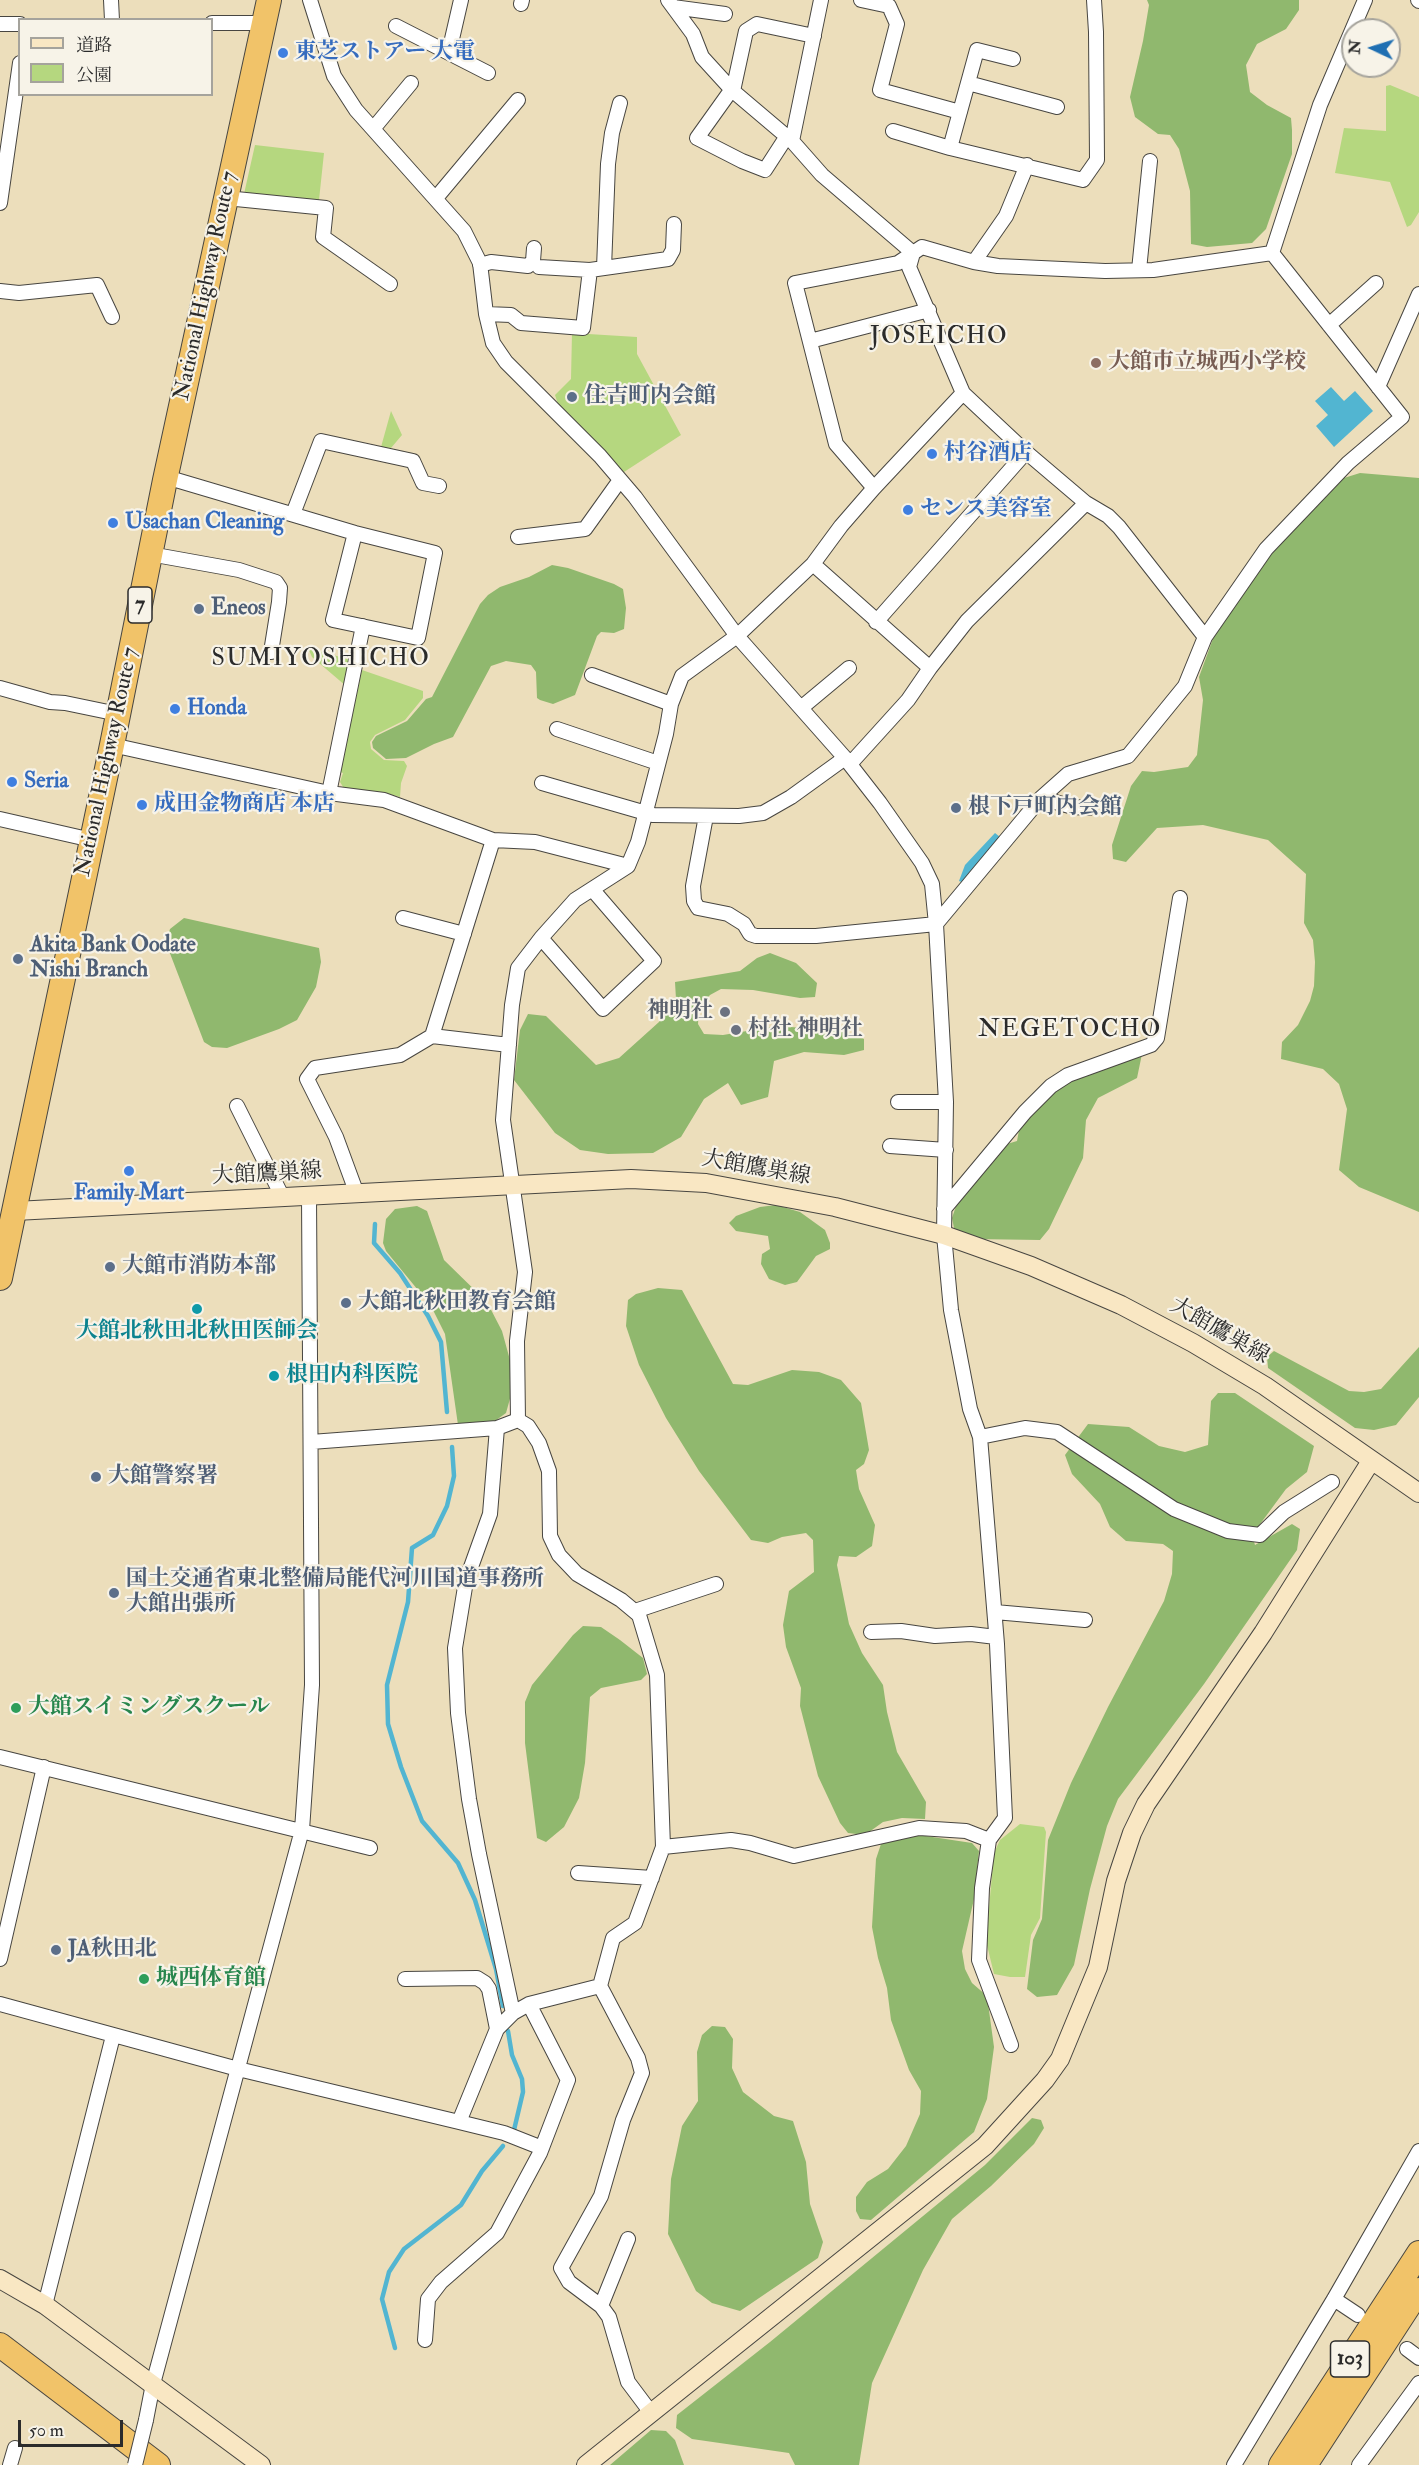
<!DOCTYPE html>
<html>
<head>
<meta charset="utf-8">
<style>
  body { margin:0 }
  #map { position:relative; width:1419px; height:2465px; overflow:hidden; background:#ecdebb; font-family:"IM FELL Double Pica","Noto Serif JP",serif }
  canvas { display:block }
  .legend { position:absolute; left:18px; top:18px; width:195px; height:78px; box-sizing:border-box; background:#f7f3e8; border:2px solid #a5a39c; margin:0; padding:8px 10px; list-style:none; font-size:18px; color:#2b2b2b }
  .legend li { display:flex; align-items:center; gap:12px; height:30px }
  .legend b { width:30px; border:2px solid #a5a39c }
  .north { position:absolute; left:1341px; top:18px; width:60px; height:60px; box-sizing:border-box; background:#f7f3e8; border:2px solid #a5a39c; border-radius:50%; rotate:274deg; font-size:16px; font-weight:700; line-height:24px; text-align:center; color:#2b2b2b }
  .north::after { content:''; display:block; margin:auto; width:21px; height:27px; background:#1f6fb2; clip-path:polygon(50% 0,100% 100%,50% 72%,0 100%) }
  .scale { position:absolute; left:18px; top:2420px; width:105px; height:27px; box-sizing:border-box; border:3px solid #2b2b2b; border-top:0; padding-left:8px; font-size:18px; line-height:21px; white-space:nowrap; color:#2b2b2b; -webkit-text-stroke:4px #f7f3e8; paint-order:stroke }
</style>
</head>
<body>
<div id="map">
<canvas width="1419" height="2465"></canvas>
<ul class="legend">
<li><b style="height:8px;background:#f9e7c3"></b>道路</li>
<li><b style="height:16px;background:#b5d77f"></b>公園</li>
</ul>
<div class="north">N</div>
<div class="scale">50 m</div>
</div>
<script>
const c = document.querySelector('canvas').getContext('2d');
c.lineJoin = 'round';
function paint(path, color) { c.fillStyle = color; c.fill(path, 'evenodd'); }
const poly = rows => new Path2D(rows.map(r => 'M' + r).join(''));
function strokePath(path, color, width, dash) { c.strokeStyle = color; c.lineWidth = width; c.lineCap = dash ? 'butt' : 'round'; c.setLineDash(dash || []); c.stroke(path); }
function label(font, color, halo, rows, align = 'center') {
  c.font = font + ' "IM FELL Double Pica","Noto Serif JP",serif'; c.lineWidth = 4.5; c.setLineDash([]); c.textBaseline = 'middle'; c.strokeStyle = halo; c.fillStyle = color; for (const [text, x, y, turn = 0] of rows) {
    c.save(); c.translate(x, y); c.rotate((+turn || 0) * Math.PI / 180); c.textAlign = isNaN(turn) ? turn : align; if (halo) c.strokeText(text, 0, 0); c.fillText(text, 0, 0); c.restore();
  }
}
paint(poly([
  [1390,85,1419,97,1419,212,1411,225,1407,227,1390,182,1335,173,1344,128,1386,131,1386,86],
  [255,145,324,153,319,200,244,194],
  [572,333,637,337,637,354,681,435,624,472,558,404,555,395,571,379],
  [391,411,402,435,391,448,381,447],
  [308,648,351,660,346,686,312,657],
  [362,670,423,691,423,698,405,720,375,735,370,742,371,749,384,760,404,761,407,766,401,783,400,797,382,792,345,790,340,782,343,773,340,772],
  [1020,1824,1044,1827,1046,1832,1040,1918,1031,1935,1025,1977,1010,1977,994,1974,986,1941,994,1853,1000,1840]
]), '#b5d77f');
paint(poly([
  [1147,0,1299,0,1299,10,1286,29,1257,44,1246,65,1250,92,1267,105,1291,118,1292,130,1292,154,1266,229,1252,243,1207,247,1191,244,1190,191,1179,149,1170,135,1158,134,1135,117,1130,97,1143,41,1149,5],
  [1360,473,1419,478,1419,1212,1359,1187,1339,1170,1347,1109,1339,1084,1323,1069,1281,1059,1282,1042,1298,1025,1310,1001,1314,986,1315,962,1313,940,1304,923,1306,874,1268,840,1203,825,1157,828,1126,862,1113,859,1112,845,1131,786,1142,771,1154,772,1188,767,1197,755,1203,700,1199,677,1214,636,1268,557,1344,478],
  [552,565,568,568,614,584,623,589,626,608,624,629,614,633,601,632,597,636,575,695,553,704,540,700,537,698,536,672,531,665,506,661,491,666,453,737,434,744,406,758,386,759,373,748,372,742,376,736,407,721,426,699,432,697,480,604,488,595,500,587,529,577],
  [184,918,319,948,321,962,316,987,297,1020,279,1029,227,1048,212,1047,204,1042,166,943,170,929],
  [770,953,796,963,817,983,815,997,800,998,753,990,721,989,710,995,699,1007,698,1024,704,1034,723,1035,777,1026,843,1031,864,1039,864,1050,844,1055,804,1052,774,1061,768,1097,741,1105,728,1083,704,1099,681,1137,653,1153,608,1154,580,1150,555,1133,514,1080,520,1030,528,1014,546,1016,596,1065,619,1058,659,1022,676,999,675,982,740,971,757,958],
  [1142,1054,1137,1078,1098,1098,1086,1120,1083,1158,1049,1229,1040,1240,974,1239,955,1233,952,1218,956,1206,998,1152,1007,1144,1017,1141,1020,1125,1052,1089,1071,1077],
  [776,1205,800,1212,825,1230,830,1243,830,1249,816,1256,797,1282,785,1285,769,1279,761,1264,762,1254,770,1249,768,1236,736,1231,729,1223,736,1216,760,1207],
  [417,1206,427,1211,444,1260,487,1302,502,1331,510,1360,511,1395,506,1413,495,1421,458,1425,445,1334,431,1306,386,1251,383,1243,386,1219,395,1209],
  [658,1288,682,1290,733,1384,748,1385,792,1370,819,1372,841,1380,861,1403,869,1450,864,1464,856,1470,859,1489,875,1525,872,1546,856,1557,839,1556,837,1565,849,1624,862,1653,883,1685,887,1712,897,1752,926,1802,925,1819,902,1818,883,1822,865,1835,848,1833,840,1823,818,1776,800,1706,801,1688,786,1647,783,1625,789,1591,814,1572,813,1540,806,1533,782,1537,768,1543,751,1540,699,1471,666,1418,639,1365,626,1326,628,1300,636,1294],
  [1419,1347,1419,1397,1396,1425,1374,1430,1355,1428,1268,1368,1267,1357,1274,1351,1349,1391,1364,1392,1381,1389],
  [1218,1393,1235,1393,1314,1446,1307,1472,1286,1489,1252,1535,1255,1545,1292,1524,1300,1529,1297,1550,1204,1684,1118,1799,1107,1826,1090,1889,1074,1965,1057,1995,1037,1997,1027,1989,1033,1940,1042,1919,1048,1840,1071,1783,1108,1707,1164,1601,1172,1574,1173,1551,1163,1544,1126,1541,1110,1527,1100,1504,1072,1474,1065,1455,1088,1424,1129,1427,1159,1446,1185,1452,1208,1445,1211,1401],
  [583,1626,601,1627,620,1640,643,1658,647,1674,641,1680,601,1688,590,1697,585,1763,579,1798,564,1827,546,1842,537,1838,525,1743,525,1702,532,1685,573,1635],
  [919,1835,972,1843,979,1851,974,1899,962,1951,965,1969,972,1983,987,1996,994,2047,987,2099,974,2132,871,2220,860,2219,856,2211,856,2197,867,2182,888,2169,906,2146,920,2114,921,2091,909,2070,891,2020,887,1988,878,1958,872,1927,876,1859,881,1844],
  [712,2026,725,2027,733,2039,732,2068,743,2092,774,2116,793,2121,806,2162,810,2204,823,2242,818,2258,740,2311,712,2303,696,2291,668,2234,671,2179,682,2126,698,2101,697,2052,702,2035],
  [1032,2118,1041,2120,1044,2128,1034,2144,991,2186,952,2219,923,2270,872,2383,859,2465,795,2465,789,2453,692,2439,676,2428,677,2415,770,2342,985,2165],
  [651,2430,666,2431,675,2440,684,2465,610,2465]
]), '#90b86e');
paint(poly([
  [1331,387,1344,401,1355,391,1373,411,1334,447,1316,426,1328,415,1315,401],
  [995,833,1000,837,964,883,959,881,965,865]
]), '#52b5d1');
strokePath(poly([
  [375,1224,374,1243,400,1273,428,1316,441,1342,447,1412],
  [452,1447,454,1476,447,1506,433,1535,412,1548,408,1602,387,1685,388,1724,401,1767,422,1821,458,1863,475,1900,496,1969,503,2006],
  [508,2031,512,2055,522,2079,523,2092,514,2130],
  [395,2348,382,2299,389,2272,404,2249,461,2205,482,2171,503,2146]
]), '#52b5d1', 4.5);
const street = poly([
  [111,0,112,20],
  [310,0,334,76,356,110,464,231,480,263,486,314,493,343,506,362,600,456,635,497,737,636,845,758,880,803,922,863,932,884,936,924,946,1102,944,1235,951,1310,970,1409,980,1437,997,1644,1005,1818,989,1840,982,1888,979,1960,1011,2045],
  [668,0,693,34,702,57,733,91,792,141,822,175,913,253],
  [861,0,889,6,897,24,880,90,960,112],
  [1418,0,1419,1],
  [521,4,522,0],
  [673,7,725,14],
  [212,23,264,23],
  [0,24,20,24],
  [396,26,488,73],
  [449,52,461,0],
  [968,83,1057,107],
  [732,89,697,138,742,161,765,170,787,136],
  [733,91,746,31,757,24,814,36],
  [373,129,411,83],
  [893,131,950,148,1083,180,1097,160,1096,32,1094,0],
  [792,141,821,0],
  [950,148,977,50,1013,59],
  [226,198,326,208,323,237,390,284],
  [436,198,518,100],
  [0,203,20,63],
  [913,253,909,267,963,393,1026,452,1086,503,1108,516,1119,527,1205,637],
  [1272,253,1320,105,1365,0],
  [974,262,1006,216,1027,165],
  [480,265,491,262,528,266,533,261,534,248],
  [539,267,590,270,668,259,673,250,674,224],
  [604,268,608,164,612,133,620,103],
  [1139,270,1150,161],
  [0,291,19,293,97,285,112,317],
  [486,314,511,315,521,323,583,328,590,270],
  [1329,325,1376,283],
  [810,341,929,310],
  [1378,387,1419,294],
  [166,477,355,533,435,553,418,638,333,620,355,533],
  [874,488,836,444,795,283,898,263,922,247,974,262,998,266,1105,271,1153,270,1272,253],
  [293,514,321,441,413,461,423,483,439,486],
  [518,537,585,529,620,480],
  [150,554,239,570,276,582,280,588,279,602,271,652],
  [813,564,930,668],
  [876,622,1026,452],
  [592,675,671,704],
  [0,688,50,702,65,703,118,714],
  [801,708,849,668],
  [557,729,658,763],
  [112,745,329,793,384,800,493,840,535,842,628,866],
  [850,764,908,700,930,668,967,621,1086,503],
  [542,783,653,815,739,816,763,813,791,797,845,758],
  [329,793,363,626],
  [1041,798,1073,807,1089,808],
  [706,816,693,886,694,901,698,908,728,914,744,924,750,934,756,936,816,936,936,924,1041,798,1068,774,1128,756,1185,686,1205,637,1266,549,1348,463,1402,417,1272,253],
  [0,819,92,840],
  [403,918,464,934],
  [541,938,603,1009,654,961,592,889],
  [432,1036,493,840],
  [898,1102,946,1102],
  [237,1106,283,1198],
  [890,1146,946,1150],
  [357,1194,336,1137,307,1079,315,1068,400,1055,432,1036,509,1045],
  [944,1209,1025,1112,1051,1086,1068,1075,1151,1045,1157,1038,1180,898],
  [518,1420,517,1341,525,1272,503,1120,512,1005,518,968,541,938,575,900,628,866,638,842,666,734,671,704,682,676,737,636,813,564,841,526,874,488,963,393],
  [497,1428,490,1514,466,1581,455,1648,458,1713,469,1799,479,1854,513,2013],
  [980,1437,1025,1428,1057,1432,1174,1509,1228,1531,1260,1535,1284,1512,1332,1482],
  [311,1442,497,1428,518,1420],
  [635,1611,716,1584],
  [995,1612,1085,1620],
  [871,1632,901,1631,935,1636,971,1634,996,1637],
  [0,1757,370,1848],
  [663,1847,731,1840,750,1843,794,1856,919,1828,966,1831,989,1840],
  [578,1873,652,1878],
  [0,1959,44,1767],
  [405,1979,477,1978,485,1983,489,1989,497,2029],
  [600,1986,638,2058,642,2073,623,2120,601,2196,561,2268,569,2282,601,2306,609,2317,628,2382,652,2414],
  [0,2004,238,2069,459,2122,497,2029,513,2013,529,2004,600,1986,613,1938,635,1923,663,1847,657,1675,639,1615,621,1600,577,1574,559,1555,550,1536,549,1471,539,1443,528,1426,518,1420],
  [459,2122,504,2133,542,2148],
  [1334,2299,1358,2315],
  [45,2305,113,2036],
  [601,2306,628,2239],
  [425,2340,428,2299,441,2282,497,2233,540,2153,568,2080,529,2004],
  [1407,2349,1419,2358],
  [146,2420,153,2384,302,1830,312,1685,309,1196],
  [10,2465,15,2448],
  [1234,2465,1334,2299,1419,2151],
  [1359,2465,1419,2383]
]);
const secondary = poly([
  [15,1211,631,1179,706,1183,835,1207,944,1235,1031,1266,1121,1305,1193,1343,1265,1386,1419,1493],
  [0,2279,45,2305,261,2465],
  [586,2465,985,2146,1045,2080,1060,2059,1098,1967,1116,1881,1132,1833,1146,1804,1263,1633,1371,1461]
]);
const highway = poly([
  [0,1278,112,745,165,480,269,0],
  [0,2345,158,2465],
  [1281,2465,1419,2253],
  [1305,2465,1419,2290]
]);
strokePath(street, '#484641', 16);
strokePath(secondary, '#484641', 20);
strokePath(highway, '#484641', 26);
strokePath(street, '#fff', 14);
strokePath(secondary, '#f9e7c3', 18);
strokePath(highway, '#f1c369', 24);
const streetBridge = poly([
  [135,2465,146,2420]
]);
strokePath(streetBridge, '#484641', 16, []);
strokePath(streetBridge, '#fff', 14);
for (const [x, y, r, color] of [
  [283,53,6,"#3f7fe0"],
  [1096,363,6,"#8d6e63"],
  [572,397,6,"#5c6f8a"],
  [932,454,6,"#3f7fe0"],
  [908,510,6,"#3f7fe0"],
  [113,523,6,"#3f7fe0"],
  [199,609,6,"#5c6f8a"],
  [175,709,6,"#3f7fe0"],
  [12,782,6,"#3f7fe0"],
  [142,805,6,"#3f7fe0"],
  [956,808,6,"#5c6f8a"],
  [18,959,6,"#5c6f8a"],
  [725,1012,6,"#6b7280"],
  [736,1030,6,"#6b7280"],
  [129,1171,6,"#3f7fe0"],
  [110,1267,6,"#5c6f8a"],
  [346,1303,6,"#5c6f8a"],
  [197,1309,6,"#0f9aa8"],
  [274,1376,6,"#0f9aa8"],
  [96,1477,6,"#5c6f8a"],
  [114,1593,6,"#5c6f8a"],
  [16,1708,6,"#2e9e5b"],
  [56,1950,6,"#5c6f8a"],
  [144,1979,6,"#2e9e5b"]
]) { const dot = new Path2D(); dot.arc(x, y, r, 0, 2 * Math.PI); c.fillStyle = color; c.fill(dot); strokePath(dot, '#f7f3e8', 2); }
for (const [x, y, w] of [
  [140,605,24],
  [1350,2359,39]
]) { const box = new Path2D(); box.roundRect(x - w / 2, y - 18, w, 36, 4.5); c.fillStyle = '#f7f3e8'; c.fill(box); strokePath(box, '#2b2b2b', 1.5); }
label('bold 21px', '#2b2b2b', null, [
  ["7",140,605],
  ["103",1350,2359]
]);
label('bold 22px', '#366cbe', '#f7f3e8', [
  ["東芝ストアー 大電",295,53],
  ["村谷酒店",944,454],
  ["センス美容室",920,510],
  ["Usachan Cleaning",125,523],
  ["Honda",187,709],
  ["Seria",24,782],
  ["成田金物商店 本店",154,805],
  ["Family Mart",129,1194,"center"]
], 'left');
label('22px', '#2b2b2b', '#f7f3e8', [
  ["National Highway Route 7",207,286,-78],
  ["National Highway Route 7",108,762,-78],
  ["大館鷹巣線",756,1169,10],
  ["大館鷹巣線",267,1175,-3],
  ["大館鷹巣線",1219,1332,30]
]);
label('bold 22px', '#785e54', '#f7f3e8', [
  ["大館市立城西小学校",1108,363]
], 'left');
label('bold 22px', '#4e5e75', '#f7f3e8', [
  ["住吉町内会館",584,397],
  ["Eneos",211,609],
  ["根下戸町内会館",968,808],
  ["Akita Bank Oodate",30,946],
  ["Nishi Branch",30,971],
  ["大館市消防本部",122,1267],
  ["大館北秋田教育会館",358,1303],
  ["大館警察署",108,1477],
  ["国土交通省東北整備局能代河川国道事務所",126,1580],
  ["大館出張所",126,1605],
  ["JA秋田北",68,1950]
], 'left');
label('bold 22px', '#5b616d', '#f7f3e8', [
  ["神明社",713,1012],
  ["村社 神明社",748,1030,"left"]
], 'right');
label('bold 22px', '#0d838f', '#f7f3e8', [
  ["大館北秋田北秋田医師会",197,1332],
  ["根田内科医院",286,1376,"left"]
]);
label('bold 22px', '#27864d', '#f7f3e8', [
  ["大館スイミングスクール",28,1708],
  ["城西体育館",156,1979]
], 'left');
c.letterSpacing = '1.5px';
label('24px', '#2b2b2b', '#f7f3e8', [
  ["JOSEICHO",939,338],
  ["SUMIYOSHICHO",321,660],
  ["NEGETOCHO",1070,1031]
]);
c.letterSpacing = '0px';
</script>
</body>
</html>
